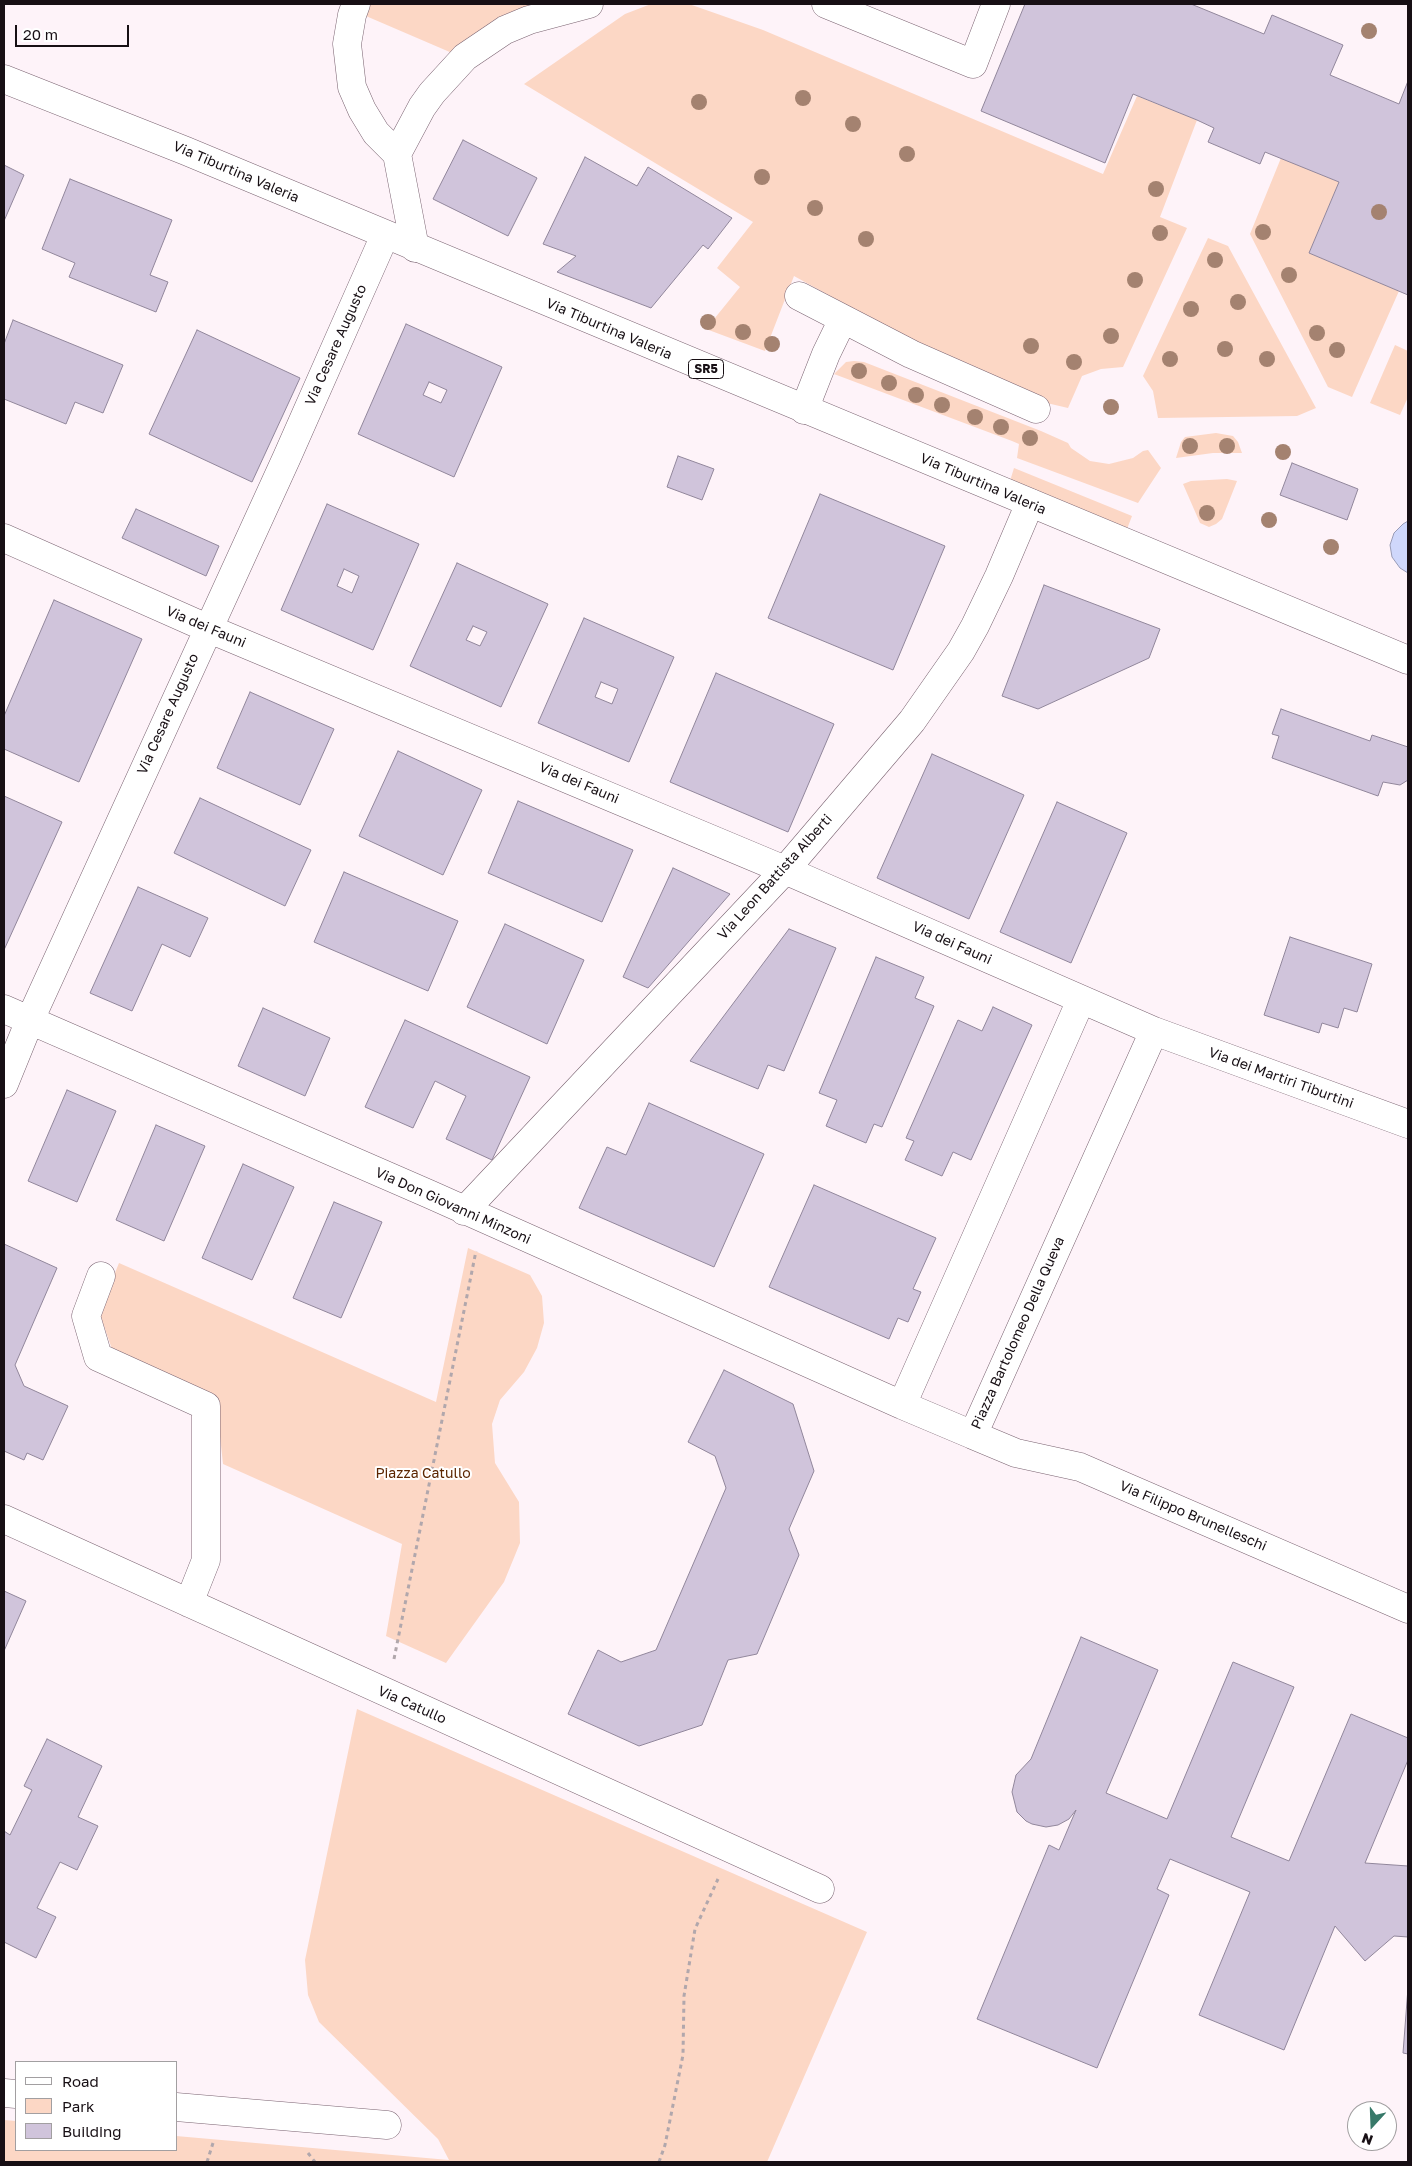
<!DOCTYPE html>
<html>
<head>
<meta charset="utf-8">
<style>
  body { margin:0 }
  #map { position:relative; width:1412px; height:2166px; overflow:hidden; background:#fef3f9; font-family:"Golos Text",sans-serif }
  canvas { display:block }
  .frame { position:absolute; inset:0; border:5px solid #170f14; pointer-events:none }
  .legend { position:absolute; left:15px; top:2061px; width:162px; height:90px; box-sizing:border-box; background:#fff; border:1px solid #a29fa1; margin:0; padding:6px 9px; list-style:none; font-size:15px; color:#170f14 }
  .legend li { display:flex; align-items:center; gap:10px; height:25px }
  .legend b { width:25px; border:1px solid #a29fa1 }
  .north { position:absolute; left:1347px; top:2101px; width:50px; height:50px; box-sizing:border-box; background:#fff; border:1px solid #a29fa1; border-radius:50%; rotate:200deg; font-size:14px; font-weight:700; line-height:20px; text-align:center; color:#170f14 }
  .north::after { content:''; display:block; margin:auto; width:18px; height:22px; background:#377969; clip-path:polygon(50% 0,100% 100%,50% 72%,0 100%) }
  .scale { position:absolute; left:15px; top:25px; width:114px; height:22px; box-sizing:border-box; border:2px solid #170f14; border-top:0; padding-left:6px; font-size:15px; line-height:18px; white-space:nowrap; color:#170f14; -webkit-text-stroke:4px #fff; paint-order:stroke }
</style>
</head>
<body>
<div id="map">
<canvas width="1412" height="2166"></canvas>
<div class="frame"></div>
<ul class="legend">
<li><b style="height:6px;background:#fff"></b>Road</li>
<li><b style="height:14px;background:#fcd7c5"></b>Park</li>
<li><b style="height:14px;background:#d0c4db"></b>Building</li>
</ul>
<div class="north">N</div>
<div class="scale">20 m</div>
</div>
<script>
const c = document.querySelector('canvas').getContext('2d');
c.lineJoin = 'round';
function paint(path, color) { c.fillStyle = color; c.fill(path, 'evenodd'); }
const poly = rows => new Path2D(rows.map(r => 'M' + r).join(''));
function strokePath(path, color, width, dash) { c.strokeStyle = color; c.lineWidth = width; c.lineCap = dash ? 'butt' : 'round'; c.setLineDash(dash || []); c.stroke(path); }
function label(font, color, halo, rows, align = 'center') {
  c.font = font + ' "Golos Text",sans-serif'; c.lineWidth = 4; c.setLineDash([]); c.textBaseline = 'middle'; c.strokeStyle = halo; c.fillStyle = color; for (const [text, x, y, turn = 0] of rows) {
    c.save(); c.translate(x, y); c.rotate((+turn || 0) * Math.PI / 180); c.textAlign = isNaN(turn) ? turn : align; if (halo) c.strokeText(text, 0, 0); c.fillText(text, 0, 0); c.restore();
  }
}
paint(poly([
  [338,4,539,4,459,56],
  [651,4,689,4,763,30,1103,174,1137,96,1197,120,1160,217,1187,228,1123,367,1101,369,1082,376,1068,408,1034,400,958,367,794,276,765,351,706,329,740,287,717,268,753,222,524,84,625,14],
  [1281,158,1339,182,1309,253,1399,291,1352,397,1328,387,1250,234],
  [1208,238,1228,246,1316,408,1297,416,1158,418,1153,391,1143,376],
  [1395,345,1408,351,1408,397,1400,415,1370,403],
  [854,361,864,362,1041,431,1068,443,1071,448,1090,461,1109,464,1133,458,1143,451,1148,450,1161,468,1138,503,1017,458,1019,444,1012,441,834,374,846,362],
  [1216,433,1233,436,1238,442,1242,453,1213,453,1176,458,1181,442,1185,437],
  [1014,468,1132,516,1127,529,1010,481],
  [1227,479,1237,481,1222,519,1216,524,1209,527,1200,523,1183,484,1191,481],
  [468,1248,530,1275,542,1296,544,1323,537,1348,524,1372,500,1400,492,1424,495,1463,519,1502,520,1543,504,1582,446,1663,386,1636,402,1544,223,1464,216,1399,113,1352,99,1312,119,1263,436,1402],
  [357,1709,867,1932,767,2162,4,2162,4,2120,16,2121,16,2150,176,2150,176,2136,449,2160,438,2139,319,2022,308,1995,305,1960]
]), '#fcd7c5');
const water = poly([
  [1408,521,1408,573,1400,568,1392,557,1390,545,1394,533,1403,524,1408,521]
]);
paint(water, '#cfd7fb');
strokePath(water, '#989bb6', 1);
const building = poly([
  [1025,4,1191,4,1264,34,1272,15,1343,45,1330,75,1399,104,1408,81,1408,295,1309,253,1339,182,1265,152,1260,164,1208,142,1214,128,1197,120,1133,94,1105,163,981,111,1025,4],
  [463,140,537,178,508,236,433,199,463,140],
  [585,157,637,186,648,167,732,218,708,249,703,245,651,308,557,272,576,256,543,244,585,157],
  [4,165,24,175,4,221,4,165],
  [70,179,172,220,150,275,168,282,156,312,69,277,75,263,42,249,70,179],
  [13,320,123,365,103,413,75,402,66,424,4,399,4,344,13,320],
  [406,324,502,367,454,477,358,434,406,324],
  [429,382,447,390,441,403,423,395,429,382],
  [197,330,300,378,252,482,149,434,197,330],
  [678,456,714,469,702,500,667,487,678,456],
  [1292,463,1358,489,1347,520,1280,495,1292,463],
  [820,494,945,546,893,670,768,618,820,494],
  [327,504,419,544,373,650,281,610,327,504],
  [344,569,359,576,352,593,337,586,344,569],
  [136,509,219,546,206,576,122,538,136,509],
  [457,563,548,604,501,707,410,666,457,563],
  [473,626,487,632,480,646,466,640,473,626],
  [1044,585,1160,629,1149,658,1038,709,1002,696,1044,585],
  [54,600,142,639,79,782,4,749,4,716,54,600],
  [584,618,674,657,629,762,538,723,584,618],
  [601,682,618,689,612,704,595,697,601,682],
  [716,673,834,724,788,832,670,782,716,673],
  [250,692,334,729,300,805,217,768,250,692],
  [1281,709,1370,741,1372,735,1408,747,1408,780,1400,785,1383,782,1378,796,1272,758,1279,736,1272,734,1281,709],
  [398,751,482,790,443,875,359,836,398,751],
  [932,754,1024,795,969,919,877,878,932,754],
  [4,796,62,822,4,950,4,796],
  [200,798,311,850,285,906,174,853,200,798],
  [518,801,633,850,602,922,488,873,518,801],
  [1057,802,1127,833,1071,963,1000,932,1057,802],
  [673,868,730,894,648,988,623,977,673,868],
  [344,872,458,921,428,991,314,942,344,872],
  [138,887,208,918,190,957,162,944,132,1011,90,993,138,887],
  [505,924,584,960,547,1044,467,1007,505,924],
  [789,929,836,948,784,1071,768,1065,758,1089,690,1061,789,929],
  [1290,937,1372,964,1357,1012,1344,1008,1338,1028,1322,1023,1319,1033,1264,1015,1290,937],
  [876,957,924,977,915,998,934,1006,882,1127,874,1124,866,1143,826,1126,837,1100,819,1093,876,957],
  [993,1007,1032,1025,971,1160,953,1152,942,1176,905,1160,914,1141,906,1138,958,1020,982,1031,993,1007],
  [263,1008,330,1038,305,1096,238,1066,263,1008],
  [405,1020,530,1077,492,1160,446,1139,466,1096,435,1081,413,1128,365,1107,405,1020],
  [67,1090,116,1111,77,1202,28,1181,67,1090],
  [649,1103,764,1154,714,1267,579,1208,607,1147,626,1155,649,1103],
  [156,1125,205,1146,164,1241,116,1220,156,1125],
  [243,1164,294,1187,252,1280,202,1258,243,1164],
  [814,1185,936,1238,913,1289,921,1292,908,1322,898,1318,889,1339,769,1287,814,1185],
  [334,1202,382,1222,341,1318,293,1298,334,1202],
  [4,1244,57,1268,15,1365,24,1386,68,1406,43,1460,27,1453,24,1460,4,1451,4,1244],
  [724,1370,793,1404,814,1471,789,1529,799,1555,757,1654,728,1660,702,1725,639,1746,568,1714,598,1650,621,1662,656,1650,726,1488,715,1456,688,1442,724,1370],
  [4,1591,26,1601,4,1651,4,1591],
  [1081,1637,1158,1670,1106,1793,1167,1819,1233,1662,1294,1687,1231,1837,1289,1861,1351,1714,1408,1738,1408,1760,1365,1863,1408,1866,1408,1937,1394,1936,1365,1961,1335,1926,1284,2050,1199,2015,1250,1892,1170,1859,1157,1889,1169,1895,1097,2068,977,2019,1049,1845,1059,1850,1076,1810,1069,1819,1058,1825,1046,1827,1032,1824,1026,1821,1017,1812,1012,1792,1016,1775,1031,1759,1081,1637],
  [47,1739,102,1766,78,1817,98,1826,77,1870,60,1862,37,1908,56,1917,36,1958,4,1942,4,1831,10,1835,32,1790,24,1786,47,1739],
  [1408,1988,1408,2054,1403,2053,1408,1988]
]);
paint(building, '#d0c4db');
strokePath(building, '#91869b', 1);
const minor = poly([
  [356,4,352,15,347,44,352,87,362,110,376,133,397,154],
  [826,4,973,64,996,4],
  [415,248,397,154,422,107,432,93,465,57,505,30,529,20,589,4],
  [799,296,911,354,1036,409],
  [804,410,826,354,843,319],
  [4,538,207,628,785,870,1154,1031,1408,1124],
  [1081,1000,902,1405,973,1435,1154,1031],
  [4,1009,429,1194,902,1405],
  [4,1084,30,1020,287,457,385,235],
  [464,1211,785,870,912,721,961,651,975,626,999,576,1030,503],
  [101,1276,86,1316,98,1357,206,1406,206,1560,189,1603],
  [973,1435,1016,1453,1080,1467,1408,1609],
  [4,1519,820,1889],
  [4,2093,16,2094],
  [176,2107,387,2125]
]);
const major = poly([
  [4,79,186,151,1408,660]
]);
strokePath(minor, '#7a6371', 29);
strokePath(major, '#7a6371', 29);
strokePath(poly([
  [394,1659,476,1251],
  [308,2153,315,2162],
  [207,2162,213,2143],
  [659,2162,665,2145,683,2055,684,1996,695,1929,718,1879]
]), '#b1a7ac', 3, [4, 4]);
strokePath(minor, '#fff', 28);
strokePath(major, '#fff', 28);
c.fillStyle = '#a48270';
for (const [x, y] of [
  [1369,31],
  [803,98],
  [699,102],
  [853,124],
  [907,154],
  [762,177],
  [1156,189],
  [815,208],
  [1379,212],
  [1263,232],
  [1160,233],
  [866,239],
  [1215,260],
  [1289,275],
  [1135,280],
  [1238,302],
  [1191,309],
  [708,322],
  [743,332],
  [1317,333],
  [1111,336],
  [772,344],
  [1031,346],
  [1225,349],
  [1337,350],
  [1170,359],
  [1267,359],
  [1074,362],
  [859,371],
  [889,383],
  [916,395],
  [942,405],
  [1111,407],
  [975,417],
  [1001,427],
  [1030,438],
  [1190,446],
  [1227,446],
  [1283,452],
  [1207,513],
  [1269,520],
  [1331,547]
]) { c.beginPath(); c.arc(x, y, 8, 0, 2 * Math.PI); c.fill(); }
for (const [x, y, w] of [
  [706,369,35]
]) { const box = new Path2D(); box.roundRect(x - w / 2, y - 9.5, w, 19, 4); c.fillStyle = '#fff'; c.fill(box); strokePath(box, '#170f14', 1); }
label('bold 12px', '#170f14', null, [
  ["SR5",706,369]
]);
label('14px', '#170f14', '#fff', [
  ["Via Tiburtina Valeria",236,172,23],
  ["Via Tiburtina Valeria",609,329,23],
  ["Via Cesare Augusto",336,345,-66],
  ["Via Tiburtina Valeria",983,484,23],
  ["Via dei Fauni",206,627,23],
  ["Via Cesare Augusto",168,714,-66],
  ["Via dei Fauni",579,783,23],
  ["Via Leon Battista Alberti",775,877,-48],
  ["Via dei Fauni",952,943,24],
  ["Via dei Martiri Tiburtini",1281,1078,20],
  ["Via Don Giovanni Minzoni",453,1206,24],
  ["Piazza Bartolomeo Della Queva",1018,1333,-66],
  ["Via Filippo Brunelleschi",1193,1516,23],
  ["Via Catullo",412,1705,24]
]);
label('14px', '#5b2500', '#fff', [
  ["Piazza Catullo",423,1474]
]);
</script>
</body>
</html>
